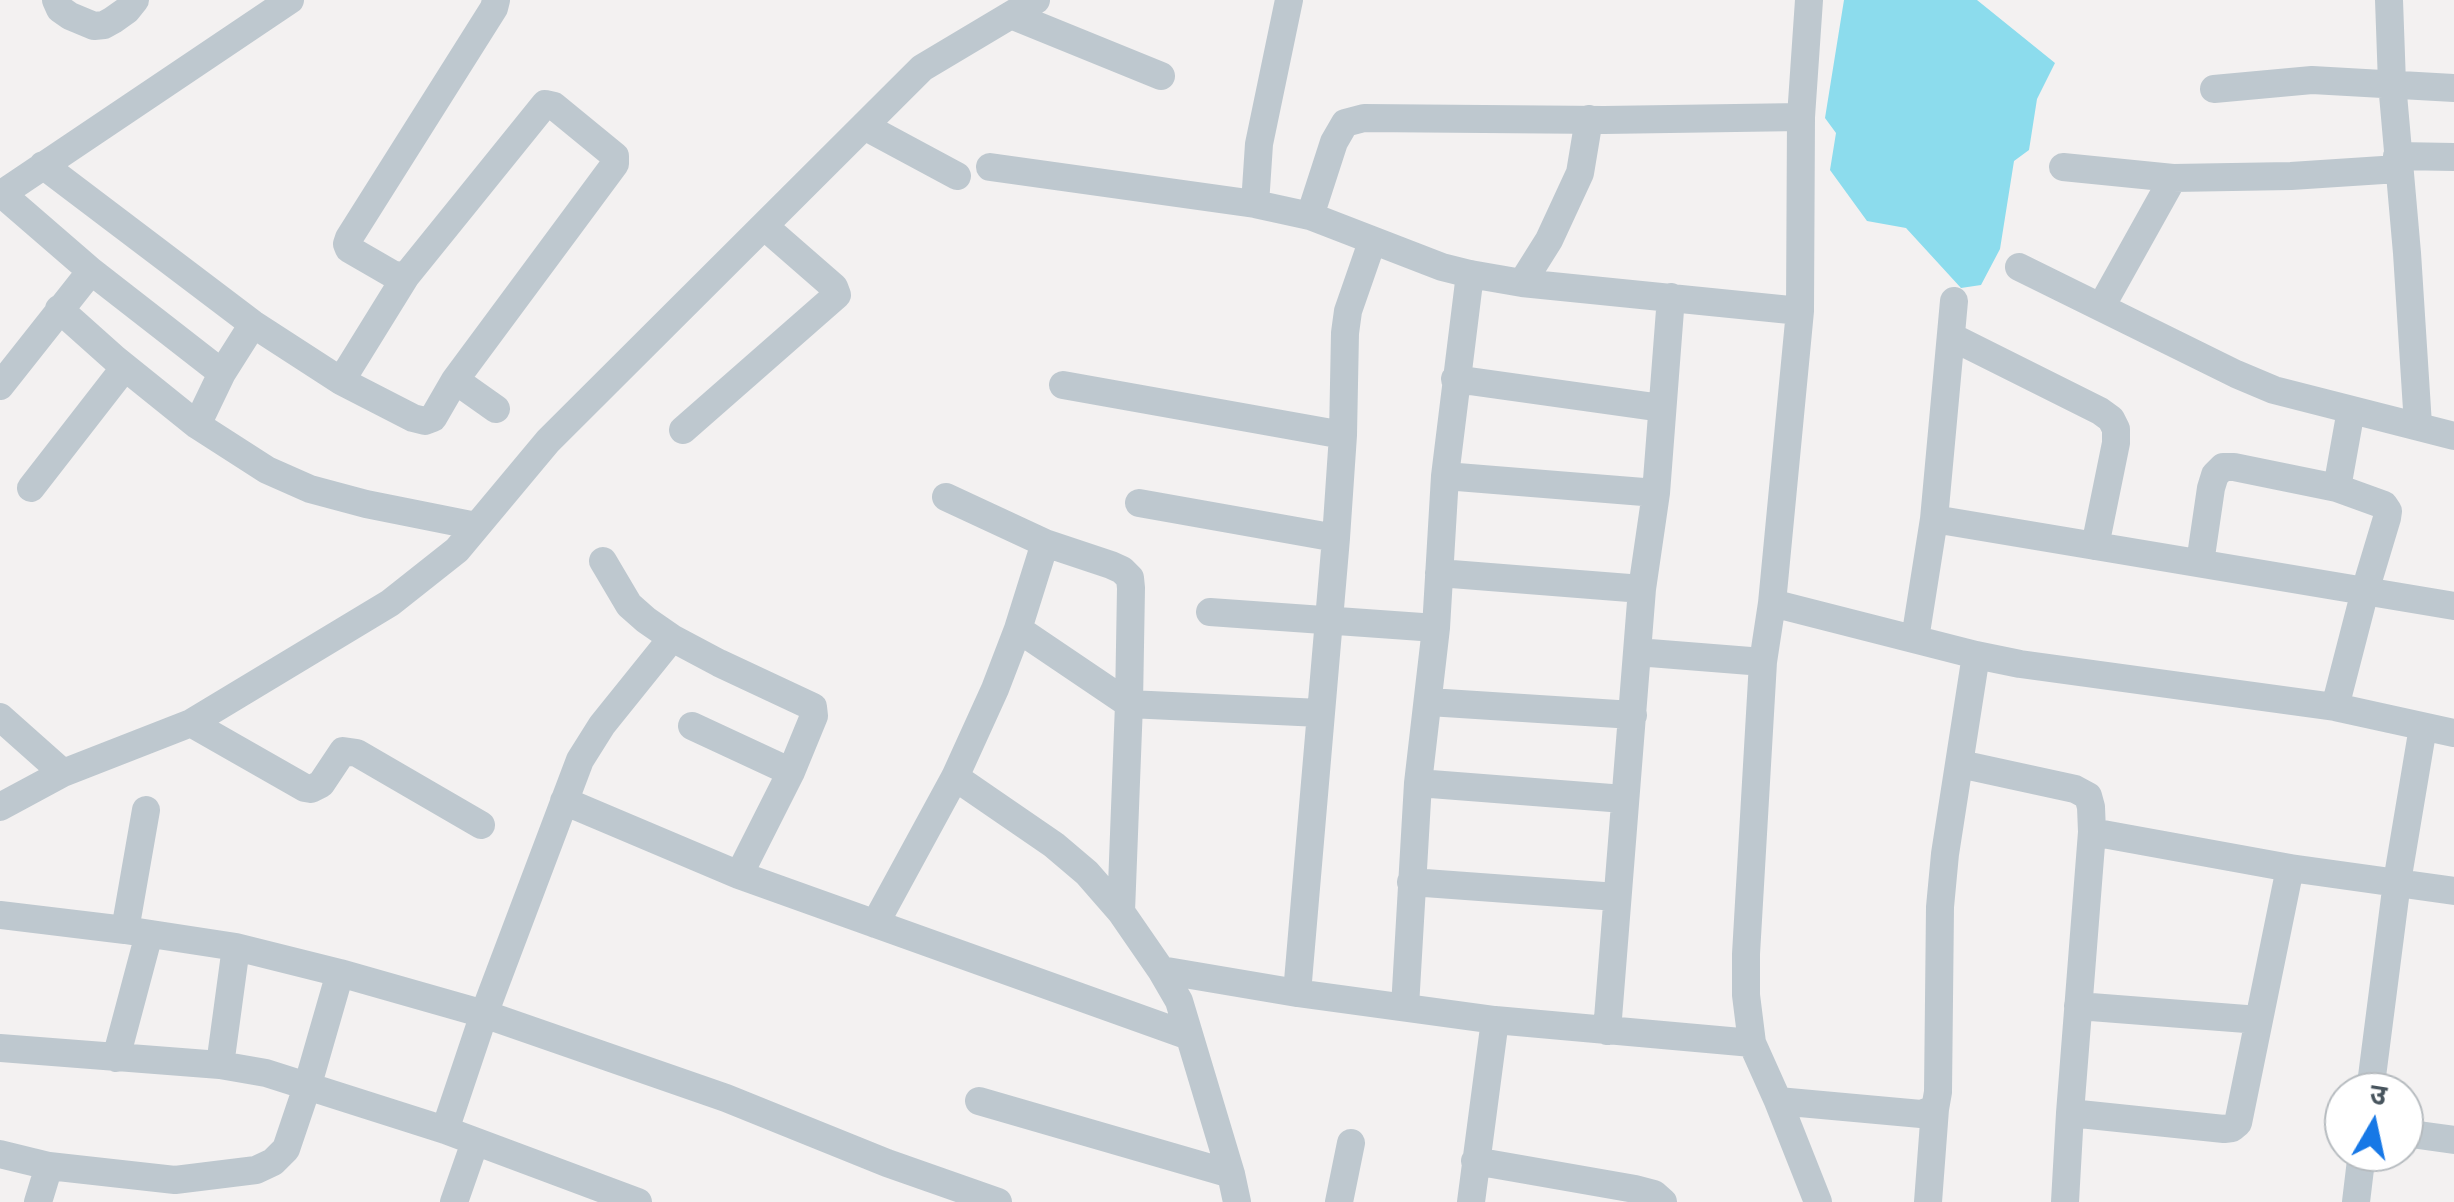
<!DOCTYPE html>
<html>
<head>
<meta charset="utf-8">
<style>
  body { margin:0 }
  #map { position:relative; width:2454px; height:1202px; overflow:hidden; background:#f3f1f1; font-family:Inter,"Noto Sans Devanagari",sans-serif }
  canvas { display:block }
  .north { position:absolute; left:2324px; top:1072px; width:100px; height:100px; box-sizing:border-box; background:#fff; border:2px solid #b6bbbf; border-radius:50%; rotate:9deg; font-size:28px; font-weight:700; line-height:40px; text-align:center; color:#48555e }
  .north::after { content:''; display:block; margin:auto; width:35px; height:45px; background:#1778e6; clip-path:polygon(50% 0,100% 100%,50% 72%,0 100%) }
</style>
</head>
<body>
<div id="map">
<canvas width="2454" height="1202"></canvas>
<div class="north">उ</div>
</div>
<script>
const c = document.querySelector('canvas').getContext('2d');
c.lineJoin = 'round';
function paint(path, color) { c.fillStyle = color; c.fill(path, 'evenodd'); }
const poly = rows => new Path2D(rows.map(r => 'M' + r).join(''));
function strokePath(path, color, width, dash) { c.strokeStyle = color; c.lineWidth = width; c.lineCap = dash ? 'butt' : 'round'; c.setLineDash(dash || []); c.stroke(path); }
paint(poly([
  [1844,0,1977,0,2055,63,2037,99,2029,150,2014,161,2000,249,1981,285,1961,288,1906,228,1867,221,1830,170,1836,133,1825,118]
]), '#8cdced');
strokePath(poly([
  [56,0,60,9,70,16,94,26,104,25,113,20,127,10,135,0],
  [1809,0,1801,117,1800,311,1772,603,1763,662,1746,954,1746,995,1752,1043,1778,1101,1818,1202],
  [2389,0,2392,83,2407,253,2418,425],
  [1011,15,1161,76],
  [2214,89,2312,80,2454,88],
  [864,126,957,176],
  [2397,156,2454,157],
  [43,165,253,324,341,381,413,418,425,421,433,418,455,380,615,164,615,156,554,106,545,104,406,276,394,275,349,249,347,244,349,238,494,8,496,0],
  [990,167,1255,204,1310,216,1442,267,1470,274,1522,283,1800,311],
  [2063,167,2173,178,2291,176,2398,169],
  [2,194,91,271,222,373],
  [0,195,290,0],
  [1255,204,1259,144,1289,0],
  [1310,216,1334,142,1345,123,1364,118,1604,120,1801,117],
  [2019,267,2236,374,2274,390,2454,436],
  [1522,283,1549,240,1580,173,1589,119],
  [2101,307,2173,178],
  [59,309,115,359,197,425,267,470,310,489,366,504,476,526],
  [1952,337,2100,411,2111,419,2116,429,2116,443,2095,546],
  [1455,379,1662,408],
  [455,380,496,409],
  [341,381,406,276],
  [1063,385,1343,435],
  [0,386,91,271],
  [197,425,222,373,253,324],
  [683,430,837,295,834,287,764,226],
  [1445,476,1656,493],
  [31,488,125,367],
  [2337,488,2351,410],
  [946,497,1045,543,1111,565,1122,570,1130,578,1131,588,1129,704,1121,912],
  [1139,503,1336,538],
  [1934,519,2454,606],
  [603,561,629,605,646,620,672,638,719,663,813,707,814,716,791,772,739,875],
  [2200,563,2211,488,2215,475,2223,467,2234,467,2337,488,2384,505,2388,511,2387,518,2365,591,2335,707],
  [1439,573,1642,589],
  [1772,603,1976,655,2020,664,2335,707,2454,733],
  [1210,612,1436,628],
  [1018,629,1129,704,1320,713],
  [1915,639,1934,519,1954,301],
  [1637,652,1763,662],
  [1429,702,1633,715],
  [0,717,63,773],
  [191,723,305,788,311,789,321,784,343,751,357,753,481,825],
  [692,726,791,772],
  [1960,764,2075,789,2088,796,2091,807,2092,832,2070,1113,2065,1202],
  [955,777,1054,845,1087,873,1121,912,1161,970,1179,1001,1231,1174,1237,1202],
  [1418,783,1624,799],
  [564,801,739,875,1189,1036],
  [0,807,63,773,191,723,390,603,457,550,548,441,922,68,1036,0],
  [2092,832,2290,868,2454,891],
  [1411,882,1617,897],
  [0,915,125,930,236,947,340,973,484,1014,726,1098,887,1163,998,1202],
  [875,924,955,777,995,689,1018,629,1045,543],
  [125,930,146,810],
  [1161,970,1297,993,1495,1020,1752,1043],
  [1297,993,1336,538,1343,435,1345,333,1348,311,1372,242],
  [2078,1006,2259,1020],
  [1405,1007,1418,783,1436,628,1445,476,1470,274],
  [1607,1031,1642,589,1656,493,1671,297],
  [0,1048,220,1065,266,1073,445,1130,638,1202],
  [116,1058,149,934],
  [220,1065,236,947],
  [2370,1092,2397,882,2423,727],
  [979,1101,1231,1174],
  [1778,1101,1921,1114,1935,1109,1938,1092,1940,907,1945,854,1976,655],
  [2070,1113,2224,1129,2232,1128,2238,1123,2290,868],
  [445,1130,484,1014,580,760,602,725,672,638],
  [2404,1133,2454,1140],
  [0,1154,49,1166,175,1180,256,1170,273,1162,286,1149,308,1084,340,973],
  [1475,1161,1635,1189,1654,1194,1663,1202],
  [38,1202,49,1166],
  [454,1202,475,1142],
  [1339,1202,1351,1143],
  [1471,1202,1495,1020],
  [1928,1202,1935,1109],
  [2356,1202,2362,1152]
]), '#bec8cf', 28);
</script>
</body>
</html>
